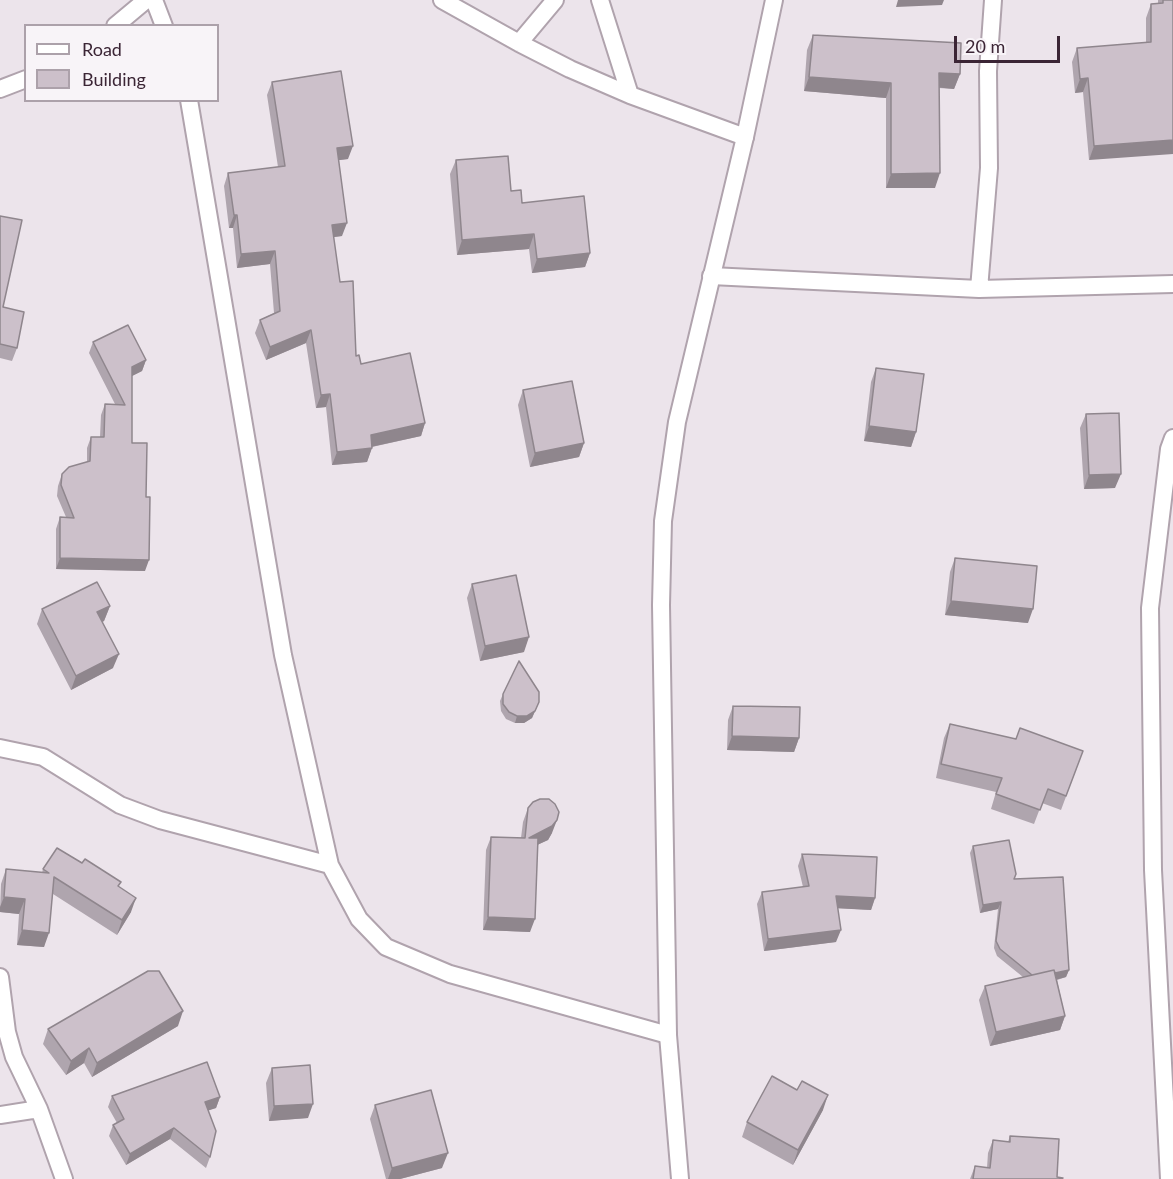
<!DOCTYPE html>
<html>
<head>
<meta charset="utf-8">
<style>
  body { margin:0 }
  #map { position:relative; width:1173px; height:1179px; overflow:hidden; background:#ece4eb; font-family:Lato,sans-serif }
  canvas { display:block }
  .legend { position:absolute; left:24px; top:24px; width:195px; height:78px; box-sizing:border-box; background:#f8f4f8; border:2px solid #aca1aa; margin:0; padding:8px 10px; list-style:none; font-size:18px; color:#3b2535 }
  .legend li { display:flex; align-items:center; gap:12px; height:30px }
  .legend b { width:30px; border:2px solid #aca1aa }
  .scale { position:absolute; left:954px; top:36px; width:106px; height:27px; box-sizing:border-box; border:3px solid #3b2535; border-top:0; padding-left:8px; font-size:18px; line-height:21px; white-space:nowrap; color:#3b2535; -webkit-text-stroke:4px #f8f4f8; paint-order:stroke }
</style>
</head>
<body>
<div id="map">
<canvas width="1173" height="1179"></canvas>
<ul class="legend">
<li><b style="height:8px;background:#fff"></b>Road</li>
<li><b style="height:16px;background:#ccc0ca"></b>Building</li>
</ul>
<div class="scale">20 m</div>
</div>
<script>
const c = document.querySelector('canvas').getContext('2d');
c.lineJoin = 'round';
const poly = rows => new Path2D(rows.map(r => 'M' + r).join(''));
function strokePath(path, color, width, dash) { c.strokeStyle = color; c.lineWidth = width; c.lineCap = dash ? 'butt' : 'round'; c.setLineDash(dash || []); c.stroke(path); }
function paint(path, color) { c.fillStyle = color; c.fill(path, 'evenodd'); }
const minor = poly([
  [154,0,164,26],
  [442,0,519,43,570,69,630,95,745,137],
  [600,0,630,95],
  [115,26,146,0],
  [519,43,555,0],
  [0,89,26,79],
  [189,100,283,655,330,865,359,919,386,947,450,974,668,1035],
  [711,276,979,289,1173,284],
  [979,289,989,168,988,71,993,0],
  [0,748,43,757,120,805,160,820,330,865],
  [0,977,7,1032,14,1057,39,1109,64,1179],
  [0,1115,39,1109],
  [1169,1179,1153,870,1150,608,1169,449,1173,438]
]);
const tertiary = poly([
  [680,1179,668,1035,661,605,663,521,677,422,745,137,774,0]
]);
strokePath(minor, '#b0a3ad', 20);
strokePath(tertiary, '#b0a3ad', 20);
strokePath(minor, '#fff', 16);
strokePath(tertiary, '#fff', 16);
paint(poly([
  [1158,0,1173,0,1089,160,1083,92,1075,93,1072,62,1077,48,1146,43,1146,18,1151,4,1158,3],
  [813,35,960,74,954,89,939,88,935,188,886,188,886,98,804,91,807,50],
  [272,82,348,159,339,160,342,236,333,237,340,282,356,356,361,364,425,423,421,436,372,447,367,462,332,465,326,407,316,408,306,343,266,360,255,333,260,320,274,313,270,264,237,268,233,228,229,228,224,186,228,173,278,167,267,95],
  [456,160,511,191,522,203,590,253,585,267,532,273,529,249,457,255,450,174],
  [0,216,3,307,17,348,12,361,0,358],
  [93,342,146,360,142,371,132,376,132,443,145,571,56,569,56,529,60,517,66,517,57,496,58,486,62,474,87,462,87,448,91,437,100,437,101,415,105,404,115,404,89,353],
  [876,368,916,432,911,447,864,441,871,382],
  [523,390,584,443,579,457,530,467,518,405],
  [1086,414,1115,488,1084,489,1080,428],
  [955,558,1028,623,945,615,950,572],
  [472,584,524,652,480,661,467,598],
  [110,606,104,621,102,622,113,668,71,690,37,624,42,609],
  [503,694,539,702,532,718,524,723,515,723,506,719,501,711,500,701],
  [733,706,799,738,794,752,727,750,728,720],
  [950,724,1016,739,1083,751,1061,810,1042,803,1034,824,991,809,996,792,936,778,944,738],
  [528,808,552,833,548,840,537,845,530,932,483,930,486,850,491,837,521,838,523,822],
  [973,846,1014,879,1069,970,1066,977,1057,980,1065,1016,1060,1030,990,1046,979,1000,985,986,1023,977,997,956,994,948,998,909,980,913,970,853],
  [802,854,875,898,871,910,838,908,836,942,764,951,757,904,762,892,803,887,798,866],
  [6,869,42,873,43,869,119,887,131,912,117,935,53,894,44,947,17,945,19,914,0,912,1,884],
  [178,1026,92,1077,84,1063,66,1075,43,1044,48,1029],
  [272,1068,308,1118,269,1121,266,1083],
  [112,1096,220,1097,216,1108,208,1110,210,1157,206,1168,170,1139,126,1165,109,1136,113,1125,117,1123,108,1107],
  [375,1105,442,1168,400,1179,386,1179,370,1119],
  [823,1110,793,1165,742,1137,747,1122],
  [1010,1136,1057,1177,1062,1179,970,1179,975,1166,987,1168,988,1153,993,1140,1008,1142]
]), '#afa5ae');
paint(poly([
  [898,0,944,0,942,5,896,7],
  [939,73,960,74,954,89,934,87],
  [809,77,891,83,886,98,804,91],
  [1088,78,1083,92,1075,93,1080,79],
  [1173,140,1173,154,1089,160,1094,146],
  [353,146,348,159,332,161,337,148],
  [940,173,935,188,886,188,891,174],
  [234,215,237,215,233,228,229,228],
  [347,223,342,236,327,238,332,225],
  [534,234,529,249,457,255,462,240],
  [275,251,270,264,237,268,241,254],
  [590,253,585,267,532,273,537,259],
  [311,330,306,343,266,360,270,347],
  [146,360,142,371,128,378,132,367],
  [330,394,326,407,316,408,321,395],
  [425,423,421,436,366,448,371,435],
  [869,426,916,432,911,447,864,441],
  [584,443,579,457,530,467,535,453],
  [372,448,367,462,332,465,337,452],
  [1121,474,1115,488,1084,489,1089,475],
  [60,558,149,560,145,571,56,569],
  [951,601,1033,609,1028,623,945,615],
  [110,606,104,621,92,627,97,612],
  [529,637,524,652,480,661,485,646],
  [119,654,113,668,71,690,76,676],
  [539,702,532,718,524,723,515,723,517,716],
  [732,736,799,738,794,752,727,750],
  [557,820,552,833,548,840,524,851,529,838],
  [836,896,875,898,871,910,832,908],
  [4,897,25,899,19,914,0,912,0,907],
  [136,898,131,912,117,935,122,920],
  [1001,902,998,909,980,913,983,905],
  [488,917,535,919,530,932,483,930],
  [22,930,49,933,44,947,17,945],
  [841,930,836,942,764,951,768,939],
  [1069,970,1066,977,1033,986,1036,978],
  [183,1011,178,1026,92,1077,97,1063],
  [1065,1016,1060,1030,990,1046,996,1032],
  [89,1048,84,1063,66,1075,71,1061],
  [828,1095,823,1110,793,1165,798,1150],
  [220,1097,216,1108,201,1113,205,1102],
  [313,1104,308,1118,269,1121,274,1106],
  [174,1128,170,1139,126,1165,130,1154],
  [448,1153,442,1168,400,1179,388,1179,392,1168]
]), '#8f868d');
const building = poly([
  [1163,0,1173,0,1173,140,1094,146,1088,78,1080,79,1077,48,1151,42,1151,4,1163,3,1163,0],
  [813,35,961,43,960,74,939,73,940,173,891,174,891,83,809,77,813,35],
  [341,71,353,146,337,148,347,223,332,225,340,282,353,281,356,356,359,355,361,364,410,353,425,423,371,435,372,448,337,452,330,394,321,395,311,330,270,347,260,320,280,311,275,251,241,254,237,215,234,215,228,173,285,166,272,82,341,71],
  [508,156,511,191,521,190,522,203,584,196,590,253,537,259,534,234,462,240,456,160,508,156],
  [0,216,22,220,3,307,24,312,17,348,0,344,0,216],
  [128,325,146,360,132,367,132,443,147,443,146,497,150,497,149,560,60,558,60,517,74,518,61,485,62,474,69,467,90,461,91,437,104,437,105,404,125,405,93,342,128,325],
  [876,368,924,374,916,432,869,426,876,368],
  [572,381,584,443,535,453,523,390,572,381],
  [1119,413,1121,474,1089,475,1086,414,1119,413],
  [955,558,1037,566,1033,609,951,601,955,558],
  [516,575,529,637,485,646,472,584,516,575],
  [97,582,110,606,97,612,119,654,76,676,42,609,97,582],
  [519,661,539,692,539,702,535,711,527,716,517,716,509,712,503,704,503,694,519,661],
  [733,706,800,707,799,738,732,736,733,706],
  [950,724,1016,739,1020,728,1083,751,1066,796,1048,789,1040,810,996,794,1002,778,941,764,950,724],
  [540,799,549,799,555,804,559,812,557,820,552,826,529,838,538,838,535,919,488,917,491,837,525,838,528,808,533,802,540,799],
  [1009,840,1016,874,1014,879,1063,877,1069,970,1055,973,1054,970,1032,975,1000,949,996,941,1001,902,983,905,973,846,1009,840],
  [57,848,82,863,85,859,121,882,118,886,136,898,122,920,54,877,49,933,22,930,25,899,4,897,6,869,49,873,43,869,57,848],
  [802,854,877,857,875,898,836,896,841,930,768,939,762,892,809,886,802,854],
  [1054,970,1065,1016,996,1032,985,986,1054,970],
  [148,971,159,971,183,1011,97,1063,89,1048,71,1061,48,1029,148,971],
  [207,1062,220,1097,205,1102,216,1131,210,1157,174,1128,130,1154,113,1125,124,1119,112,1096,207,1062],
  [310,1065,313,1104,274,1106,272,1068,310,1065],
  [772,1076,797,1090,802,1081,828,1095,798,1150,747,1122,772,1076],
  [431,1090,448,1153,392,1168,375,1105,431,1090],
  [1010,1136,1059,1139,1057,1177,1063,1178,1062,1179,973,1179,975,1166,990,1168,993,1140,1010,1142,1010,1136]
]);
paint(building, '#ccc0ca');
strokePath(building, '#8f868d', 1.5);
</script>
</body>
</html>
